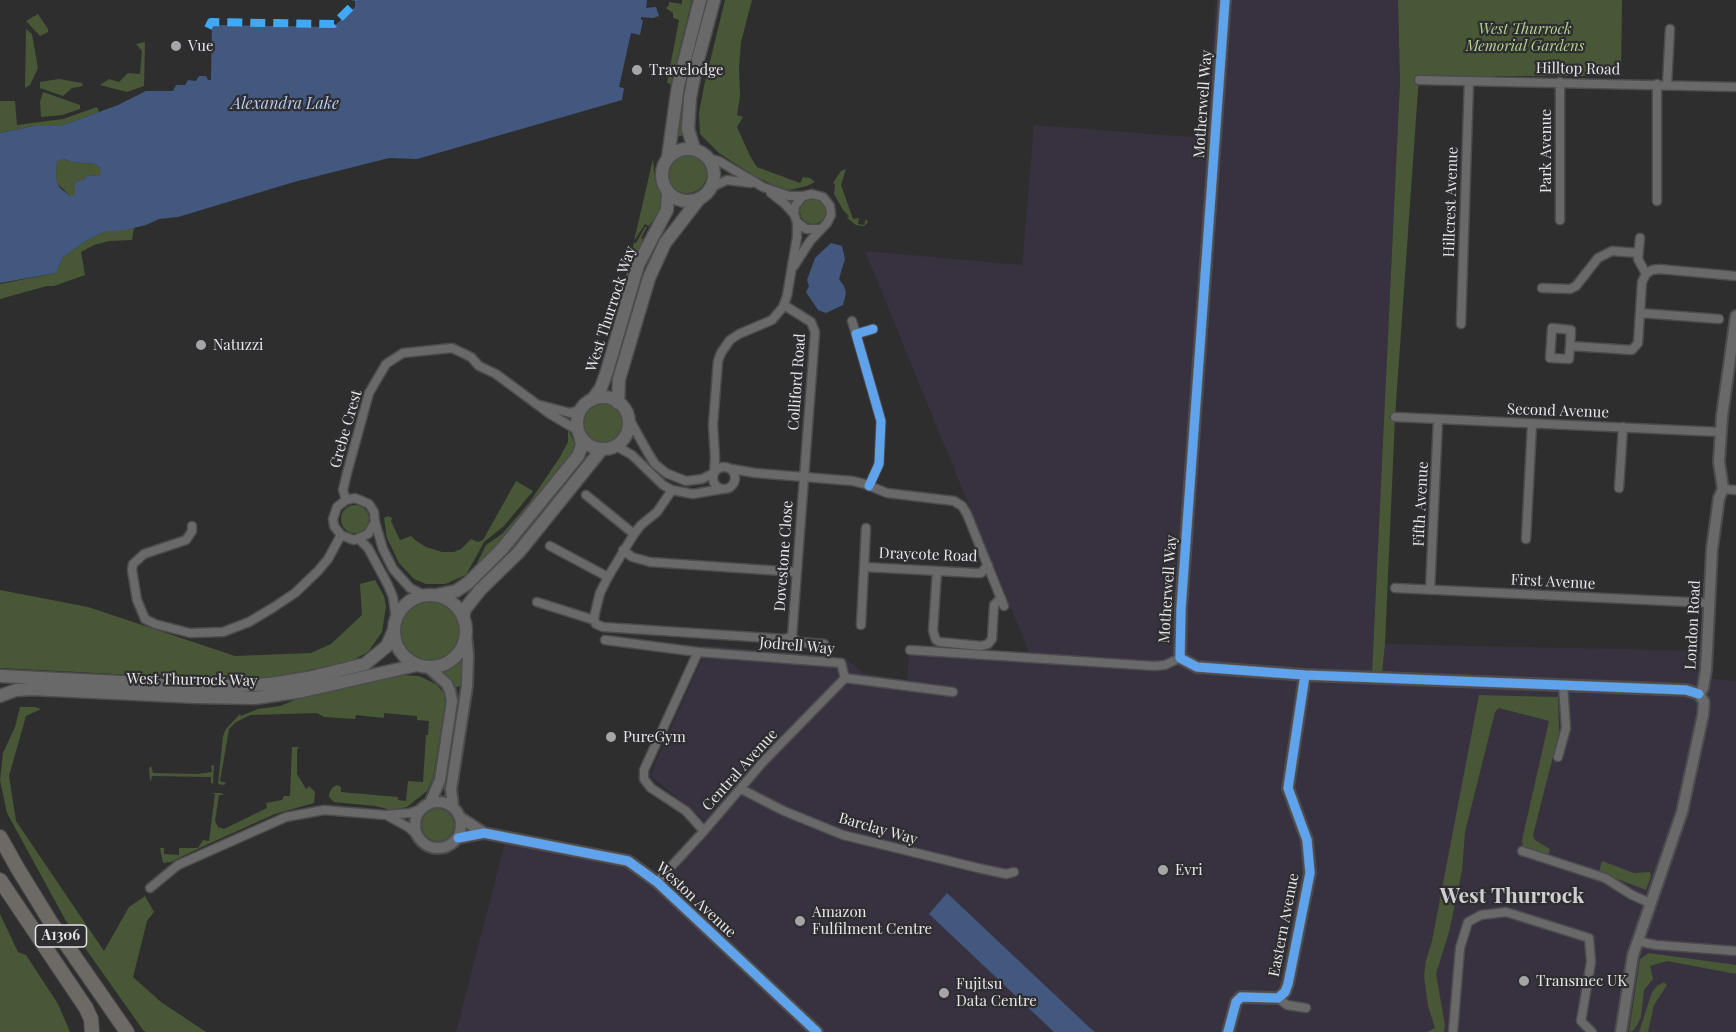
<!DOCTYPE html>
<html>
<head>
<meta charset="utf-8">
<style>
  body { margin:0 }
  canvas { display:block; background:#2e2e2f }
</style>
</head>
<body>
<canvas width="1736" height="1032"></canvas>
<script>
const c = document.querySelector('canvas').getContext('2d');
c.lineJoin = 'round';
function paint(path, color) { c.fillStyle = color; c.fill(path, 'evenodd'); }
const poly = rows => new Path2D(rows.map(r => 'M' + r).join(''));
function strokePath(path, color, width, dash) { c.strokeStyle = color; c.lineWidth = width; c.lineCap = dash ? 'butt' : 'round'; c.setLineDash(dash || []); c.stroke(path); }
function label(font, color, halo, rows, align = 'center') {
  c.font = font + ' "Playfair Display",serif'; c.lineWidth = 4.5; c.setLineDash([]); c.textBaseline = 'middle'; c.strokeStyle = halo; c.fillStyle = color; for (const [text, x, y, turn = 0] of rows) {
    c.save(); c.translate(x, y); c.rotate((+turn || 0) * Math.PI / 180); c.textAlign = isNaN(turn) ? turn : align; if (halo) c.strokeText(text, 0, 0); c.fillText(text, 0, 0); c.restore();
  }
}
paint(poly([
  [1216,0,1398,0,1400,82,1372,673,1382,673,1385,644,1708,651,1705,678,1736,681,1736,1032,456,1032,507,835,636,860,656,874,705,821,650,775,701,660,703,645,845,658,863,673,907,680,909,654,1033,662,865,251,1022,265,1034,125,1204,138]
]), '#38313f');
paint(poly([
  [682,0,692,0,671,84,667,83,679,20,673,18,673,13,666,8,669,5,669,2,682,4],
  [705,0,708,0,688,81,685,135,676,137,682,93],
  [725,0,752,0,741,42,739,68,740,96,737,115,743,117,737,127,750,156,757,167,800,183,803,177,810,178,815,182,807,186,789,190,774,185,756,177,719,153,700,134,699,113,704,86],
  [1398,0,1622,0,1621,76,1419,76,1395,417,1385,644,1382,674,1372,673,1400,82],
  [38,14,48,29,48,32,40,36,26,21],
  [26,29,32,34,38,68,30,85,25,88],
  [145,42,144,86,127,92,100,85,109,79,119,82,128,73,140,74,142,51,136,44],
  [59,79,82,83,83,86,72,88,63,96,40,88,40,82],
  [43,92,80,105,80,109,62,115,41,117,40,102],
  [0,101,15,101,17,125,63,119,97,107,99,112,61,126,34,126,0,133],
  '667 173a20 20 0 1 1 40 0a20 20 0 1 1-40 0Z',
  [64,159,71,162,96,164,100,168,102,174,98,176,87,175,85,179,76,182,75,196,70,196,57,183,56,172,57,160],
  [653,159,655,181,661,195,662,204,660,211,649,226,645,224,634,241],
  [846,169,841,185,853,219,859,218,858,224,864,225,866,219,868,222,864,226,856,225,847,218,849,216,843,210,834,194,835,184,833,183,841,171],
  '800 211a13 13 0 1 1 26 0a13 13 0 1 1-26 0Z',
  [645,227,647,227,641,238,643,239,624,296,627,268,634,243,636,243],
  [134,228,132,240,109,241,94,245,81,252,85,275,54,286,47,286,0,299,0,284,56,273,63,257,86,241,103,232],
  '584 423a19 19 0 1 1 38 0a19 19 0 1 1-38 0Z',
  [568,429,575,444,569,461,525,517,477,569,475,567,486,545,502,534,529,503,560,457,568,442],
  [516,481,533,491,504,526,484,542,466,575,445,584,426,584,414,579,399,563,387,538,384,518,388,516,392,518,391,521,400,540,411,536,415,540,426,547,442,552,454,552,461,549,471,539,478,542,483,540],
  '341 519a14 14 0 1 1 28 0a14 14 0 1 1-28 0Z',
  [375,580,384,596,386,606,382,632,368,652,349,662,270,678,231,680,0,668,0,590,88,607,235,656,311,653,331,644,362,615,360,584],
  '401 631a29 29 0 1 1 58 0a29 29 0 1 1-58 0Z',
  [461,660,463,685,454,688,441,673,448,670],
  [403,675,419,676,436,684,444,693,445,703,433,778,427,791,407,807,392,810,375,806,334,802,329,797,329,794,332,788,337,785,341,787,341,792,398,797,398,800,406,801,408,781,423,782,426,735,428,735,429,721,417,720,417,716,384,713,384,718,356,715,355,719,324,717,317,713,250,715,236,722,229,729,220,781,226,783,224,785,218,784,223,736,226,729,240,714,241,716,258,709,280,706,297,699],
  [1479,695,1558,697,1559,733,1533,835,1535,840,1550,849,1548,857,1523,849,1522,840,1549,721,1499,708,1495,712,1465,832,1462,871,1449,932,1436,974,1445,1025,1444,1032,1427,1032,1435,1028,1428,1006,1424,976,1426,960,1432,941],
  [20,707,35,707,41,709,26,716,9,776,16,821,104,951,129,907,145,896,154,912,147,921,133,977,161,1002,206,1032,146,1032,143,1030,66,921,7,813,0,780,3,753,15,727],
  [292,747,299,747,297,750,297,774,306,789,309,786,315,792,314,803,275,814,206,845,171,862,163,863,160,848,164,848,164,854,179,855,179,848,198,848,203,840,209,841,215,794,211,793,221,793,224,795,219,795,215,821,218,827,224,829,267,808,266,803,282,800,284,796,290,796],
  [214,765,213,784,211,783,211,777,152,776,151,781,150,780,149,768,151,766,153,773,197,774,212,772,211,766],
  '422 825a16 16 0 1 1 32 0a16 16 0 1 1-32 0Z',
  [1602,861,1634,873,1650,872,1651,876,1646,890,1599,872],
  [0,914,18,952,26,955,58,1004,70,1032,0,1032],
  [1649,953,1736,965,1736,974,1667,961,1650,966,1653,979,1644,990,1641,1017,1637,1025,1633,1031,1629,1032,1640,959],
  [1664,982,1667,985,1654,1005,1648,1032,1639,1032,1652,992,1657,986]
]), '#485735');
paint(poly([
  [355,0,647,0,646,8,656,7,659,16,653,18,641,17,641,20,643,20,640,35,631,33,619,87,624,88,622,100,417,159,389,158,294,182,178,217,159,219,146,225,125,230,103,232,86,241,63,257,56,273,0,283,0,133,34,126,61,126,118,105,146,91,173,91,176,85,185,85,188,80,196,81,199,76,206,76,208,80,211,80,212,25,333,27,355,7],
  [64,159,71,162,96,164,100,168,101,174,98,176,87,175,85,179,75,182,75,196,70,196,61,189,57,183,56,172,57,161],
  [831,243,842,246,845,259,839,279,844,286,846,293,843,305,826,313,818,310,806,292,809,286,807,280,815,258],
  [947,893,1090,1028,1095,1032,1054,1032,929,914]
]), '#43587e');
const minor = poly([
  [1419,80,1736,87],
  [1667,85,1670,29],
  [708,158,719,161,763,187,789,196,803,196],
  [710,188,727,180,751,183],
  [771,193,785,204,794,214],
  [1657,201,1657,84],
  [1560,220,1560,82],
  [1640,238,1638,259,1646,274],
  [794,266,810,241,827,223,831,215,830,206,823,197,812,194,803,196,795,206,794,214,797,222,806,229,820,229],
  [1646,274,1652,270,1659,269,1736,276],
  [1542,288,1570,289,1576,286,1598,258,1612,251,1638,253],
  [784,305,811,322,815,332,792,637],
  [1640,313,1719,319],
  [852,321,856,334],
  [1461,324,1469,81],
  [1570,346,1571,330,1552,328,1550,358,1569,359,1570,346,1632,350,1638,343,1642,282,1646,274],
  [540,405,570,413,582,409],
  [627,415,647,451,655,464,666,473,686,481,702,479,714,473,715,457,713,425,718,361,721,353,730,340,739,334,772,320,783,307,787,296,797,237,797,222],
  [1395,417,1720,432],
  [616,446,632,455,663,485,672,490,693,494,722,489],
  '713 478a11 11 0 1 1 22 0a11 11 0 1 1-22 0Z',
  [732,469,755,473,853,481,865,484,887,493,954,501,962,506,967,514,1004,606],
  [869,486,879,464,881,421,856,334,873,329],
  [1619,488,1623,427],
  [1723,489,1736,490],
  [672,490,657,512,641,525,634,534,608,577,600,593,595,613,594,620,596,624,603,627,784,639,792,637,798,642,824,644],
  [586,495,634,534],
  [346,500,343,490,347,473,369,393,386,364,403,353,452,348,471,357,479,366,496,374,550,414,579,431],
  [375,522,368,534,354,540,341,535,334,526,333,519,337,507,346,500,355,498,369,504,374,512,375,522,383,549,393,569,410,588,424,595],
  [192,526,192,531,186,540,144,554,133,564,132,570,137,600,145,619,155,624,190,633,223,632,249,622,274,607,295,593,318,571,328,559,341,535],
  [359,539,368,548,388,585,393,597,396,619],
  [1526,539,1532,424],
  [550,546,608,577],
  [623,550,632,557,650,562,796,572],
  [864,567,976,573,981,573,988,565],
  [937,571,933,631,936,640,940,642,981,646,988,644,992,639,994,605,1001,598],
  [1395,588,1710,603],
  [1430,590,1438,420],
  [537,602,594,620],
  [861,625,866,528],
  [605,640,698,652,841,663,845,678,953,692],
  [910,650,1154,666,1165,665,1180,658],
  [698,652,644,770,644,779,651,788,686,811,704,831],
  [1558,757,1566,728,1563,685],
  [741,789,784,811,843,835,978,868,1006,874,1014,872],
  [388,816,408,827,418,836],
  [1522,851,1605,878,1632,895,1650,903],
  [657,882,704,831,763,762,845,678],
  [150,888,178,865,286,817,324,810,385,815,410,813,421,809],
  [1637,941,1656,945,1736,951],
  [1278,998,1287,1005,1306,1008],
  [1453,1032,1460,948,1468,922,1481,915,1506,912,1589,938,1591,962,1581,1021,1592,1032]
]);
const tertiary = poly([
  [1225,0,1181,609,1180,658,1197,667,1305,675,1686,690,1699,694],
  [428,667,447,684,450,691,452,701,440,780,430,803],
  [1699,694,1703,688,1706,670,1712,549,1719,498,1723,489,1719,462,1722,416,1736,316],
  '415 825a23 23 0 1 1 46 0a23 23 0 1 1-46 0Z',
  [453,807,451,789,467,686,468,655,466,635],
  [461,818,484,833],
  [458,838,484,833,628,861,657,882,817,1032],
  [1228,1032,1236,1002,1241,997,1278,998,1285,992,1288,984,1310,873,1307,840,1288,788,1305,675],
  [1621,1032,1633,955,1682,812,1703,715,1704,702,1699,694]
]);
const secondary = poly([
  '662 175a26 26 0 1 1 52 0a26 26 0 1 1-52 0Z',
  [694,149,688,129,690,98,696,67,714,0],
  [668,157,678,86,700,0],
  '577 423a26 26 0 1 1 52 0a26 26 0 1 1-52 0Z',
  [592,400,601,388,607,371,638,265,667,210,668,193],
  [618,403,619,379,649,278,665,243,699,199],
  '394 631a36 36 0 1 1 72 0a36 36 0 1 1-72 0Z',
  [437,595,456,591,468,583,502,549,578,456,582,445,580,435],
  [463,617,465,609,480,590,519,552,602,449],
  [0,676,181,685,235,686,270,684,308,678,365,664,387,646,394,630],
  [0,696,16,690,32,689,197,697,255,698,303,691,417,665]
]);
const primary = poly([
  [0,837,18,869,50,921,127,1032],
  [0,880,86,1008,91,1019,92,1032]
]);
strokePath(minor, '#4c4c4e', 11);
strokePath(tertiary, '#4c4c4e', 14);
strokePath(secondary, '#4c4c4e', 15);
strokePath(primary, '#4c4c4e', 16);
strokePath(minor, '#6a696a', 8);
strokePath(tertiary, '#6a696a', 10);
strokePath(secondary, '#6a696a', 12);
strokePath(primary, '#6d6a65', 14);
strokePath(poly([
  [208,28,211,22,334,24,352,6,353,0]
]), '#3fa9f5', 8, [15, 8]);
strokePath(poly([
  [1225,0,1181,609,1180,658,1197,667,1305,675,1686,690,1699,694],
  [869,486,879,464,881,421,856,334,873,329],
  [458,838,484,833,628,861,657,882,817,1032],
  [1228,1032,1236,1002,1241,997,1278,998,1285,992,1288,984,1310,873,1307,840,1288,788,1305,675]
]), '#60a3ed', 9);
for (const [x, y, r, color] of [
  [176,46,6,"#a6a5a7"],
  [637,70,6,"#a6a5a7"],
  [201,345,6,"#a6a5a7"],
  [611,737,6,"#a6a5a7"],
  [1163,870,6,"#a6a5a7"],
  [800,921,6,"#a6a5a7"],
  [1524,981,6,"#a6a5a7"],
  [944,993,6,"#a6a5a7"]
]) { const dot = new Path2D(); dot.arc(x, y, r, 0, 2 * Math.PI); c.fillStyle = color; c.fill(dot); strokePath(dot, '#2e2d30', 2); }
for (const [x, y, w] of [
  [61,936,51]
]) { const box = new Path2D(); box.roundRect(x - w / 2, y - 11, w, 22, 4.5); c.fillStyle = '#2e2d30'; c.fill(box); strokePath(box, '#e6e5e8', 1.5); }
label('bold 14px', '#e6e5e8', null, [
  ["A1306",61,936]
]);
label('italic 15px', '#b3d289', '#2e2d30', [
  ["West Thurrock",1525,29],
  ["Memorial Gardens",1525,46]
]);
label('15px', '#e6e5e8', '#2e2d30', [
  ["Vue",188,46],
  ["Travelodge",649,70],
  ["Natuzzi",213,345],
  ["PureGym",623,737],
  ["Evri",1175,870],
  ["Amazon",812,912],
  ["Fulfilment Centre",812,929],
  ["Transmec UK",1536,981],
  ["Fujitsu",956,984],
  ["Data Centre",956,1001]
], 'left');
label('15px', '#e6e5e8', '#2e2d30', [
  ["Hilltop Road",1578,69,1],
  ["Motherwell Way",1203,104,-86],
  ["Park Avenue",1546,151,-90],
  ["Hillcrest Avenue",1451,202,-88],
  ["West Thurrock Way",611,309,-72],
  ["Colliford Road",797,382,-86],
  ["Second Avenue",1558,411,2],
  ["Grebe Crest",346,429,-74],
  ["Fifth Avenue",1421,504,-87],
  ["Draycote Road",928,555,2],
  ["Dovestone Close",784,556,-86],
  ["First Avenue",1553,582,3],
  ["Motherwell Way",1168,589,-86],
  ["London Road",1693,625,-87],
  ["Jodrell Way",797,646,5],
  ["West Thurrock Way",192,680,1],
  ["Central Avenue",740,770,-48],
  ["Barclay Way",878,829,16],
  ["Weston Avenue",696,900,43],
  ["Eastern Avenue",1284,925,-79]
]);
label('italic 16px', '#b5ccf4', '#2e2d30', [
  ["Alexandra Lake",285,104]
]);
label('bold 21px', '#cfced2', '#2e2d30', [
  ["West Thurrock",1512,896]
]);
</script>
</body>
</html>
